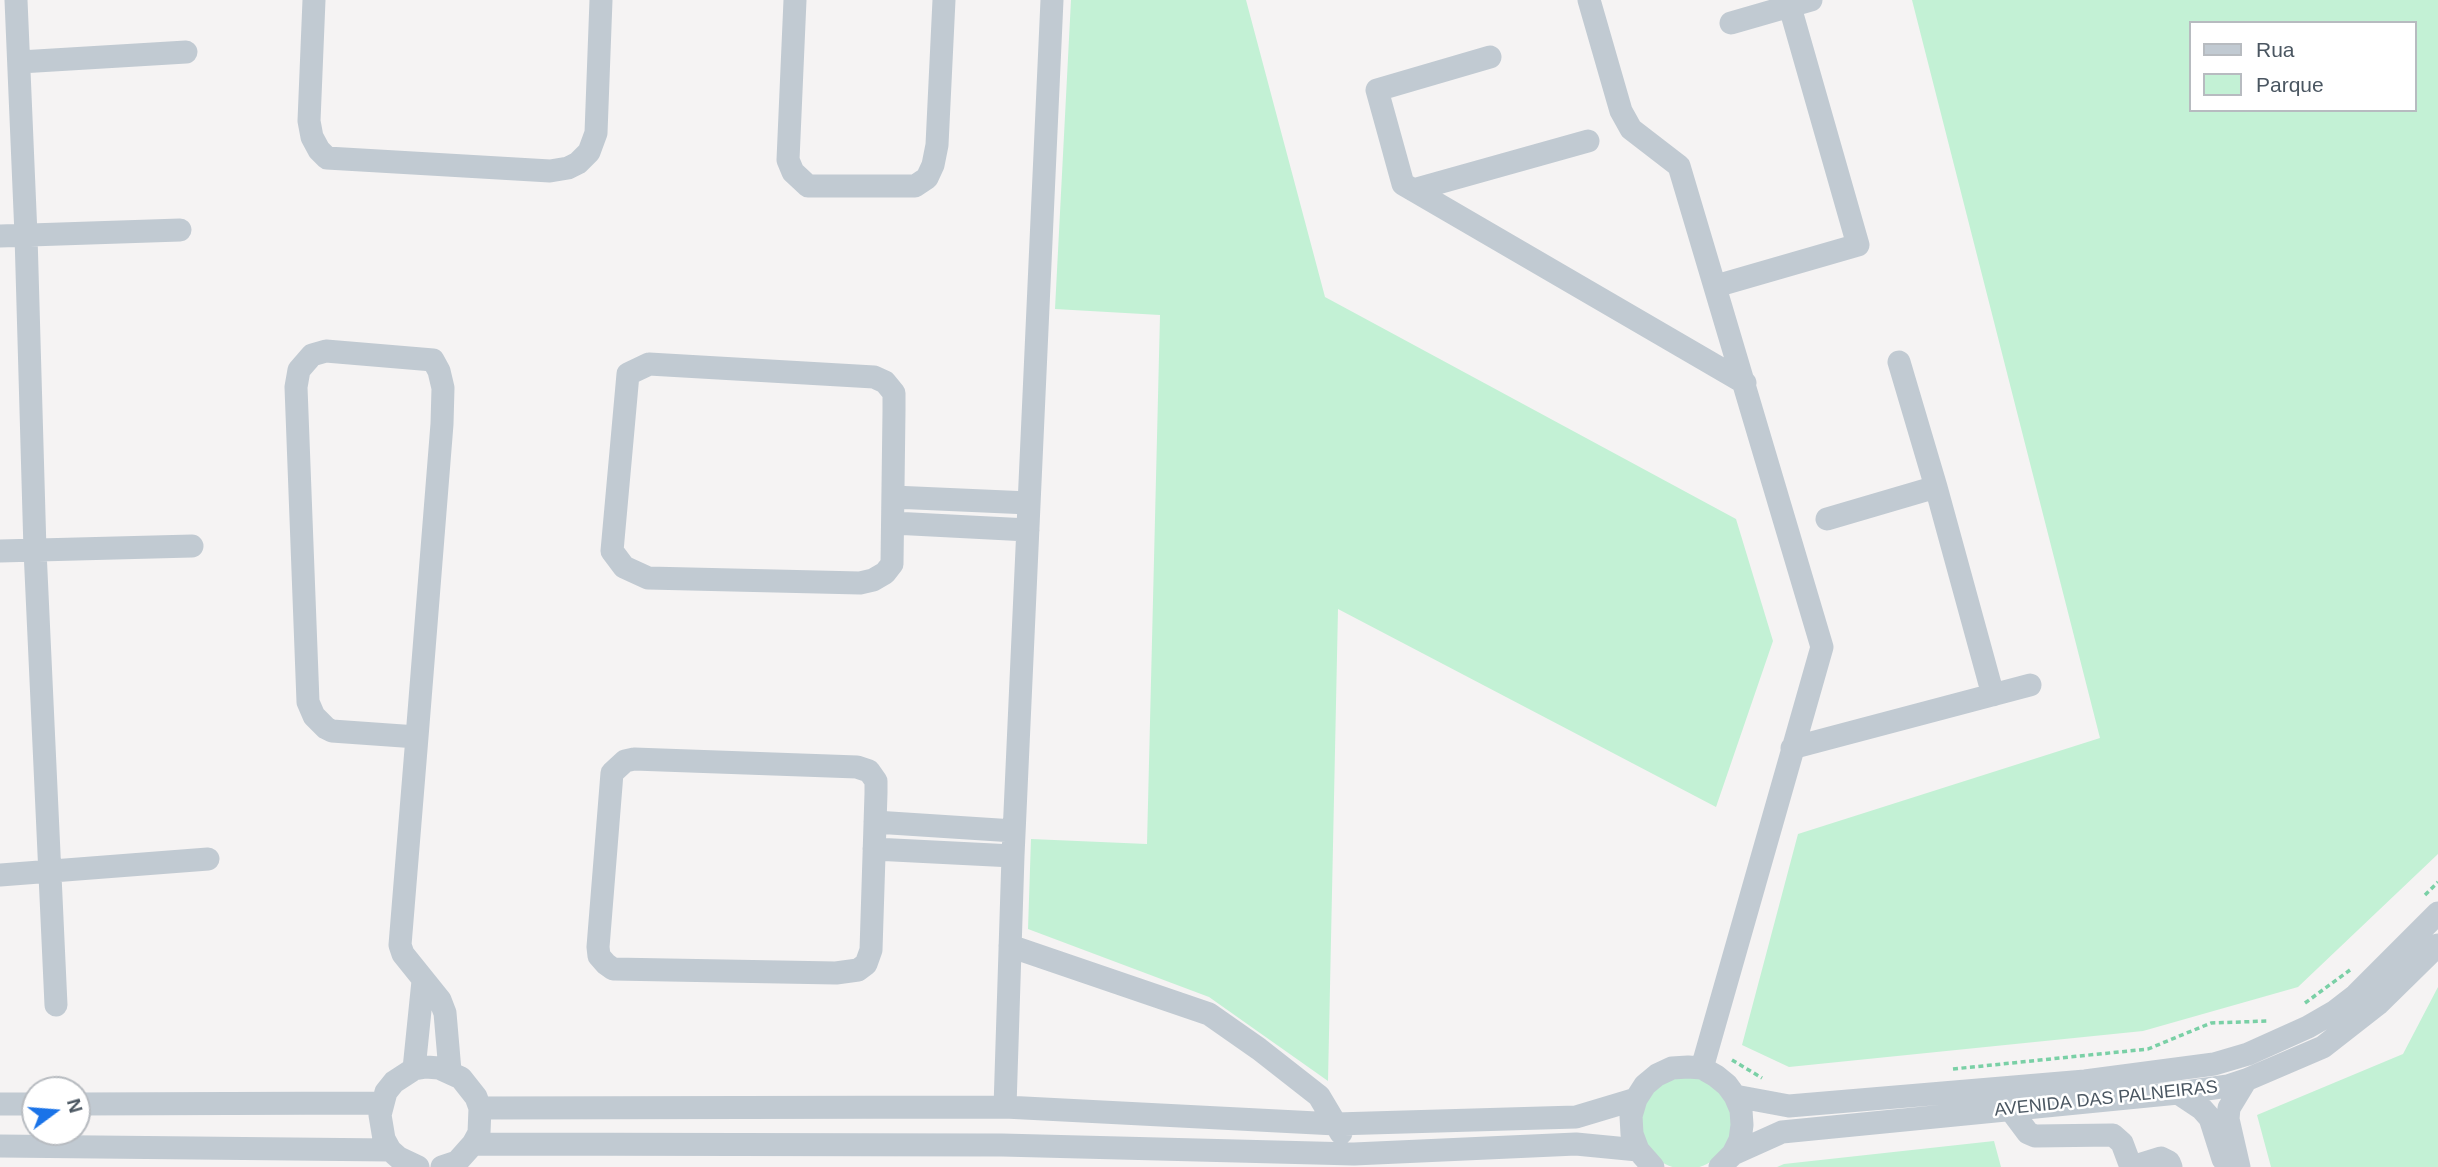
<!DOCTYPE html>
<html>
<head>
<meta charset="utf-8">
<style>
  body { margin:0 }
  #map { position:relative; width:2438px; height:1167px; overflow:hidden; background:#f5f3f3; font-family:Arial,sans-serif }
  canvas { display:block }
  .legend { position:absolute; left:2189px; top:21px; width:228px; height:91px; box-sizing:border-box; background:#fff; border:2px solid #b7bbc0; margin:0; padding:9px 12px; list-style:none; font-size:21px; color:#4a5661 }
  .legend li { display:flex; align-items:center; gap:14px; height:35px }
  .legend b { width:35px; border:2px solid #b7bbc0 }
  .north { position:absolute; left:21px; top:1076px; width:70px; height:70px; box-sizing:border-box; background:#fff; border:2px solid #b7bbc0; border-radius:50%; rotate:74deg; font-size:19px; font-weight:700; line-height:28px; text-align:center; color:#4a5661 }
  .north::after { content:''; display:block; margin:auto; width:24px; height:32px; background:#1a73e8; clip-path:polygon(50% 0,100% 100%,50% 72%,0 100%) }
</style>
</head>
<body>
<div id="map">
<canvas width="2438" height="1167"></canvas>
<ul class="legend">
<li><b style="height:9px;background:#c1cad2"></b>Rua</li>
<li><b style="height:19px;background:#c3f1d5"></b>Parque</li>
</ul>
<div class="north">N</div>
</div>
<script>
const c = document.querySelector('canvas').getContext('2d');
c.lineJoin = 'round';
function paint(path, color) { c.fillStyle = color; c.fill(path, 'evenodd'); }
const poly = rows => new Path2D(rows.map(r => 'M' + r).join(''));
function strokePath(path, color, width, dash) { c.strokeStyle = color; c.lineWidth = width; c.lineCap = dash ? 'butt' : 'round'; c.setLineDash(dash || []); c.stroke(path); }
function label(font, color, halo, rows, align = 'center') {
  c.font = font + ' Arial,sans-serif'; c.lineWidth = 5; c.setLineDash([]); c.textBaseline = 'middle'; c.strokeStyle = halo; c.fillStyle = color; for (const [text, x, y, turn = 0] of rows) {
    c.save(); c.translate(x, y); c.rotate((+turn || 0) * Math.PI / 180); c.textAlign = isNaN(turn) ? turn : align; if (halo) c.strokeText(text, 0, 0); c.fillText(text, 0, 0); c.restore();
  }
}
paint(poly([
  [1071,0,1246,0,1325,297,1736,519,1773,641,1716,807,1338,609,1328,1081,1209,997,1028,929,1031,839,1147,844,1160,315,1055,309],
  [1912,0,2438,0,2438,854,2298,987,2143,1031,1789,1067,1742,1045,1798,834,2100,738],
  [2191,23,2415,23,2415,110,2191,110],
  [2438,987,2438,1167,2271,1167,2257,1115,2403,1054],
  '1640 1123a46 46 0 1 1 92 0a46 46 0 1 1-92 0Z',
  [1994,1141,2001,1167,1777,1167,1784,1164]
]), '#c3f1d5');
strokePath(poly([
  [2425,895,2438,882],
  [2305,1003,2350,970],
  [1732,1060,1762,1078],
  [1953,1069,2148,1049,2211,1023,2268,1021]
]), '#7ad0a6', 3.5, [5, 3.5]);
strokePath(poly([
  [16,0,26,235,35,550,56,1005],
  [314,0,309,121,312,137,319,150,327,158,550,171,568,168,578,163,589,152,596,133,601,0],
  [795,0,788,160,793,172,808,186,915,186,927,178,933,165,937,145,944,0],
  [1589,0,1621,111,1631,129,1679,166,1822,647,1702,1068],
  [1731,23,1811,0],
  [1490,57,1377,90,1403,184,1745,383],
  [20,62,186,52],
  [1413,190,1588,141],
  [0,236,180,230],
  [1716,286,1858,245,1788,0],
  [326,351,433,360,439,371,443,388,442,424,417,737,332,731,326,728,314,716,308,702,296,387,299,370,312,355,326,351],
  [1899,362,1936,487,1993,695],
  [649,364,874,377,885,382,894,393,894,411,892,564,885,573,873,580,860,583,648,578,624,567,612,551,628,374,649,364],
  [893,497,1029,503],
  [1827,519,1936,487],
  [893,523,1028,530],
  [0,551,192,546],
  [417,737,400,945,403,954,440,1000,445,1013,450,1071],
  [1792,748,2030,685],
  [634,759,857,767,869,771,876,781,876,793,871,950,866,964,858,970,836,973,613,969,606,964,599,956,598,947,612,773,625,761,634,759],
  [875,822,1014,831],
  [874,849,1013,856],
  [0,875,208,859],
  [1010,946,1209,1014,1259,1049,1319,1096,1341,1133],
  [414,1069,423,981],
  [2178,1093,2202,1109,2210,1118,2223,1159],
  [1735,1096,1789,1106,2085,1081,2214,1064,2248,1054,2308,1027,2334,1012,2356,995,2438,913],
  [0,1104,35,1104],
  [77,1104,382,1103],
  [1005,1107,1013,856,1052,0],
  [480,1108,1005,1107,1336,1124,1576,1117,1636,1099],
  [2010,1109,2028,1133,2035,1136,2113,1135,2122,1143,2131,1167],
  [473,1144,1002,1145,1354,1154,1576,1144,1638,1150],
  [0,1146,390,1150],
  [1733,1154,1782,1132,2178,1093,2228,1086,2246,1080,2323,1047,2378,1004,2438,945],
  [418,1167,399,1158,390,1150,384,1139,380,1115,386,1092,394,1082,414,1069,426,1067,439,1068,461,1078,476,1097,480,1108,479,1133,473,1144,457,1162,442,1167],
  [1653,1167,1638,1150,1632,1134,1631,1116,1636,1099,1645,1085,1657,1075,1672,1068,1688,1067,1702,1068,1716,1076,1727,1085,1735,1096,1741,1110,1742,1125,1740,1140,1733,1154,1720,1167],
  [2132,1167,2161,1158,2169,1162,2171,1167],
  [2239,1167,2228,1119,2229,1108,2246,1080]
]), '#c1cad2', 23);
label('18px', '#4a5661', '#fff', [
  ["AVENIDA DAS PALNEIRAS",2106,1099,-6]
]);
</script>
</body>
</html>
